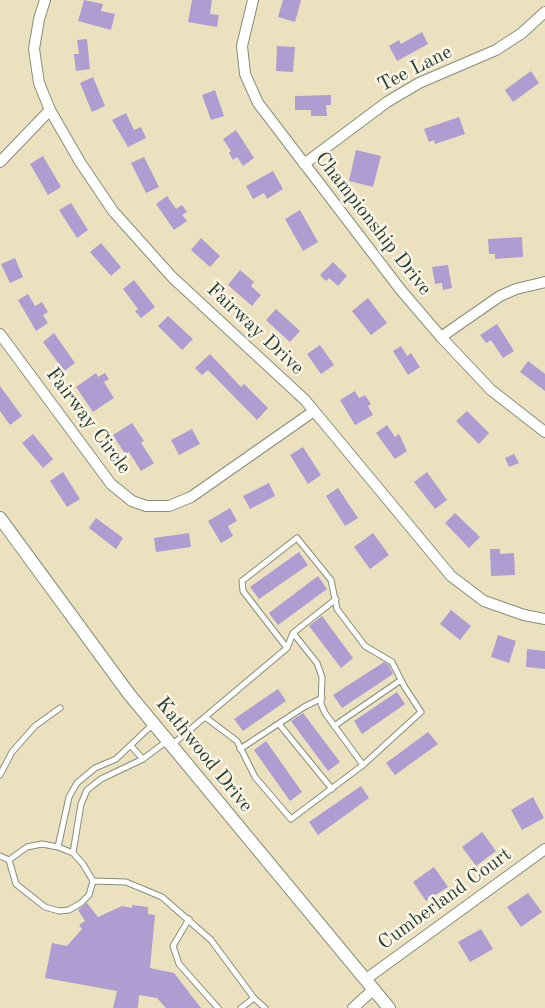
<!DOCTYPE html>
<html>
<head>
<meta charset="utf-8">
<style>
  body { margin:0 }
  canvas { display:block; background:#ebe1bf }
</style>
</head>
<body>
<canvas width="545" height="1008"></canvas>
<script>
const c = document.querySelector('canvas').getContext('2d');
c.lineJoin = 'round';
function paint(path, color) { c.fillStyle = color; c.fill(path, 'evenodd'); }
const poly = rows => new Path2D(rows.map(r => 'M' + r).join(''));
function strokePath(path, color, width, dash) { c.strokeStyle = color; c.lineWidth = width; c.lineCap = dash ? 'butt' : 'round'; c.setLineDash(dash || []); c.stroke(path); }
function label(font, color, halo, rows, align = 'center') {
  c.font = font + ' "Old Standard TT",serif'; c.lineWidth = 5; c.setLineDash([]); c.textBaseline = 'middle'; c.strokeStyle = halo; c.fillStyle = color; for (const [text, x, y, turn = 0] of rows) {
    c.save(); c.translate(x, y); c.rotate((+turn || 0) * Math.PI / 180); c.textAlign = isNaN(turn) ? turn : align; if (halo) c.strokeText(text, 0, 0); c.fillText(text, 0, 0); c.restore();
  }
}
paint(poly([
  [84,0,103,4,101,11,115,14,111,30,78,21],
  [192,0,212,0,210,14,219,15,217,27,188,22],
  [283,0,301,0,295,22,278,17],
  [422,32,428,44,397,61,389,46,399,40,401,44],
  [87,39,90,69,76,71,74,54,79,54,77,40],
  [277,46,295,47,293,72,276,71],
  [531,71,539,83,513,102,505,90],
  [93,77,105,106,92,112,80,83],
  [215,90,224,116,211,120,202,95],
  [331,95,331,105,326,105,327,116,311,116,311,110,295,110,295,96],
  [126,113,134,130,141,127,146,138,128,147,112,120],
  [459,117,465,134,435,144,434,140,429,142,424,129],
  [236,130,254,158,243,166,237,157,233,160,229,153,231,151,223,139],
  [356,150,381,156,373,187,349,181],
  [43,156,61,187,48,195,30,164],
  [144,157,159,187,146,193,131,163],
  [273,171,283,189,267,199,264,193,253,199,246,186],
  [167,196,176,209,182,205,187,212,182,215,187,221,174,230,156,204],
  [71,203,88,230,77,238,59,210],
  [300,210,318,242,303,251,285,219],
  [522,237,523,257,495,259,495,254,489,254,488,239],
  [201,238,220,256,210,267,191,250],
  [101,243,121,267,111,276,90,252],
  [15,258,23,277,10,283,1,264],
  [333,262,347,276,338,286,329,278,326,281,320,275],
  [448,265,452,288,443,290,442,283,435,284,432,267],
  [240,270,254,282,251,286,261,295,252,306,228,285],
  [134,280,155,307,141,318,135,311,138,309,123,289],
  [28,294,35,306,42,302,48,312,43,315,48,323,36,331,18,300],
  [368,298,387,323,371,335,352,311],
  [276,309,300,331,290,342,266,320],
  [168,316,193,339,182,350,158,326],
  [497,324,514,351,503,358,491,340,486,343,480,335],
  [54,333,75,363,64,371,43,342],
  [320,345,334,365,321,374,307,354],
  [401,346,407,356,411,353,420,367,408,375,393,351],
  [210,354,241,387,244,384,268,408,257,420,208,370,202,375,195,368],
  [528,361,545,374,545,391,520,372],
  [96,373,98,377,105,373,109,379,104,382,114,398,93,412,76,387],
  [0,386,22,416,10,425,0,411],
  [355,391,359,398,365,395,371,404,368,406,373,415,355,425,340,400],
  [467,411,489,433,479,444,456,421],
  [132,423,144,441,141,443,154,463,141,471,129,452,125,454,113,435],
  [387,425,395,437,399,434,407,451,395,459,376,433],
  [192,429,200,444,179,455,171,440],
  [33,434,53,459,43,468,22,443],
  [303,447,321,475,308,484,290,455],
  [514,454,519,463,509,467,505,458],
  [63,472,80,499,67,507,50,481],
  [427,472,447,500,435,509,414,482],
  [269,483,275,496,250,509,243,496],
  [338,488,358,518,345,526,326,496],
  [230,508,237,521,228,526,233,536,221,543,208,521],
  [455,513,480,537,469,548,445,523],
  [96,518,123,538,116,549,89,528],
  [189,533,191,547,156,552,154,538],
  [373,533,389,555,370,569,354,547],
  [490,549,500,549,500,554,514,553,515,575,491,576],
  [299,552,308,565,259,599,250,587],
  [318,576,327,589,278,625,269,613],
  [451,610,471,626,460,640,440,624],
  [322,616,353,658,341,668,309,626],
  [498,635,516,641,509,663,491,657],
  [527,649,545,651,545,669,526,667],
  [384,662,389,665,393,674,342,708,333,695],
  [278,689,286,701,243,731,234,719],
  [397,692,405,704,362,734,354,721],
  [303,713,340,762,328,771,291,721],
  [428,732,438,744,395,775,386,763],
  [266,741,302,792,290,801,254,750],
  [361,786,369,798,318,835,309,822],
  [533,797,544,818,522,830,511,810],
  [482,832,496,851,476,866,462,847],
  [434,867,448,887,426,901,413,882],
  [528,893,542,912,521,927,507,907],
  [87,903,98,917,122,906,132,908,132,905,148,907,148,914,155,915,150,968,174,973,201,1008,166,1008,157,998,139,995,138,1008,113,1008,117,991,45,978,52,943,67,946,82,929,79,925,85,921,78,910],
  [481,929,493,949,470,962,458,942]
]), '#af9cd1');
const service = poly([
  [293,633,336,599],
  [287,648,243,591,242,581,297,538,331,580,337,609,365,646,392,662,404,686,421,712,363,765],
  [279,724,332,789],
  [334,726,401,680],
  [173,744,205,717,287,648,293,633,317,663,322,677,321,704,325,713,363,765,291,819,255,777,237,741,205,717],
  [131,746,143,759],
  [240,749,304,707,322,698],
  [0,775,12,752,35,726,60,708],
  [58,847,69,797,77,783,95,768,116,759,154,723],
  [73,853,81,804,87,790,101,779,143,759,167,741],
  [0,856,9,860],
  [93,881,83,864,73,853,58,847,42,844,27,847,9,860,16,884,45,907,59,911,69,910,81,903,89,895,93,881,126,882,162,897,211,940,254,998,265,1008],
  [189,919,173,946,179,964,218,1008],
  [241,1008,254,998]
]);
const minor = poly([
  [45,0,39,19,34,49,39,83,50,110,80,162,113,211,172,277,305,400,451,576,484,601,524,615,545,619],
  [253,0,242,46,245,74,258,103,400,289,441,337,491,390,545,432],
  [0,162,50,110],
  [304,164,387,102,419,83,496,50,522,33,545,12],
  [0,334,111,484,132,501,146,506,169,506,191,497,314,411],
  [441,337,500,296,516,289,545,282],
  [366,979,545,849],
  [353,1008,374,989]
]);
const tertiary = poly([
  [0,518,129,694,389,1008]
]);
strokePath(service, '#858f7a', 7);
strokePath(minor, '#858f7a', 12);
strokePath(tertiary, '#858f7a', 14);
strokePath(service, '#fff', 5);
strokePath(minor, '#fff', 10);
strokePath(tertiary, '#fff', 12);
label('20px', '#1f3d34', '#fcf5e5', [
  ["Tee Lane",415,69,-27],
  ["Championship Drive",373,224,52],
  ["Fairway Drive",255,329,43],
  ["Fairway Circle",88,421,53],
  ["Kathwood Drive",204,755,51],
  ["Cumberland Court",445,899,-36]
]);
</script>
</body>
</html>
